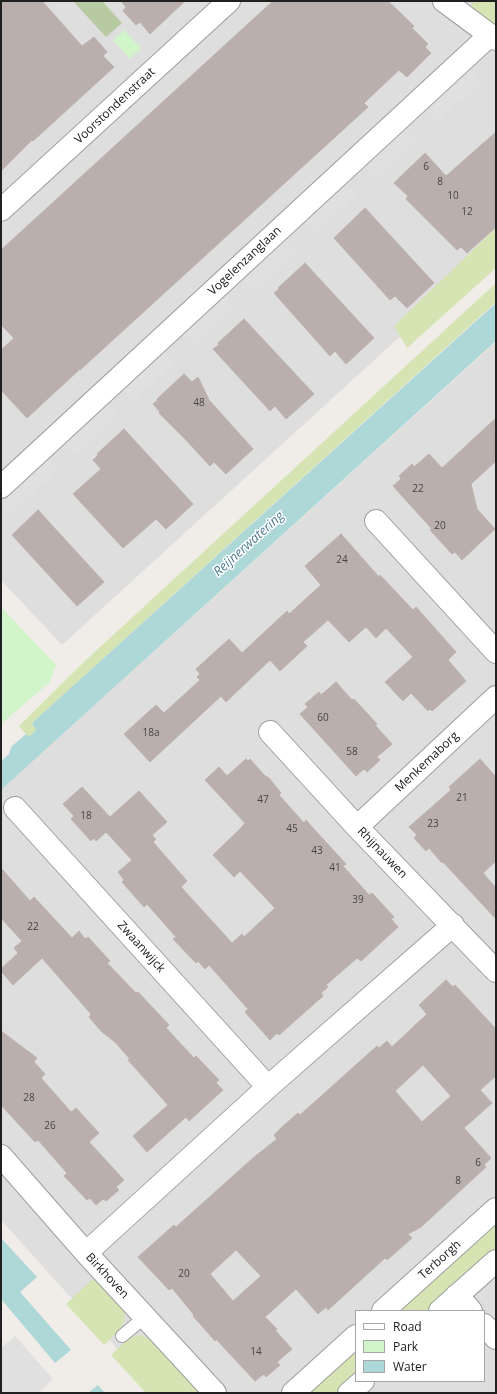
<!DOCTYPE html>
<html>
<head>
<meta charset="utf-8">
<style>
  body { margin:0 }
  #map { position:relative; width:497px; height:1394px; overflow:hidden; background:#f0ece8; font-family:"Open Sans",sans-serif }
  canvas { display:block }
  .frame { position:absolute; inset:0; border:2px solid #202020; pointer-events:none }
  .legend { position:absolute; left:355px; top:1310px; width:130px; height:72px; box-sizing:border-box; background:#fff; border:1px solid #a6a6a6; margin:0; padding:5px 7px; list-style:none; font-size:12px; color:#202020 }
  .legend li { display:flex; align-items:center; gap:8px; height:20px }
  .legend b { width:20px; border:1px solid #a6a6a6 }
</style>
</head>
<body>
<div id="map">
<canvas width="497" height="1394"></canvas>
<div class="frame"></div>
<ul class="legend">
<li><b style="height:5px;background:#fff"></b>Road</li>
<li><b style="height:11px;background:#d1f4cb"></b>Park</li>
<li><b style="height:11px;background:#aed8d8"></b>Water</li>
</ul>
</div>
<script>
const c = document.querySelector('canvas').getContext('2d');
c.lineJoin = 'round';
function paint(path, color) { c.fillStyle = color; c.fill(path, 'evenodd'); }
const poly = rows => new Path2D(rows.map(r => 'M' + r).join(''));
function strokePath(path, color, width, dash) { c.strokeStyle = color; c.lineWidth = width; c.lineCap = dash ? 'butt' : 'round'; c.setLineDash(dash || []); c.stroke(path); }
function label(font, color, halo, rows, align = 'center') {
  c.font = font + ' "Open Sans",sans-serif'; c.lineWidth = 3; c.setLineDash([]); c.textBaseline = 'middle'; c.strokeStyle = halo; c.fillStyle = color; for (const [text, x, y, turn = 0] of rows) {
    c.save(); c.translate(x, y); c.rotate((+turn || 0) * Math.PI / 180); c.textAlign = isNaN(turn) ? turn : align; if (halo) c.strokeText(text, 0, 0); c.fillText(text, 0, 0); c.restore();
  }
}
paint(poly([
  [1,1,496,1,496,249,62,645,1,580],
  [496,342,496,1393,157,1393,1,1220,1,790],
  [356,1311,484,1311,484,1381,356,1381]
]), '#dedede');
paint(poly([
  [474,1,496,1,496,27,469,8],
  [496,228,496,268,407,348,394,326],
  [496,283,496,302,32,723,36,730,29,738,19,726,87,659],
  [496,1219,496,1252,430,1311,396,1311],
  [95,1277,124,1309,125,1319,120,1330,104,1345,66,1304],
  [140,1335,153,1340,199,1393,146,1393,111,1355,128,1339],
  [356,1347,356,1377,338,1393,306,1393]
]), '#d6e4b4');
paint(poly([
  [73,1,102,1,122,23,106,37]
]), '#b7caa1');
paint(poly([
  [124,30,141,48,130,59,113,40],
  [1,607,56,665,50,682,1,724]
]), '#d1f4cb');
paint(poly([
  [469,69,481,82,438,121,427,109],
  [406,128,417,140,375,179,364,167],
  [346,183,358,195,316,234,304,222],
  [286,239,297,251,255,291,244,279],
  [225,294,236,306,194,346,183,334],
  [164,350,176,362,134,401,122,389],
  [107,403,118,415,76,455,65,443],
  [47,458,58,471,12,514,1,503,1,501],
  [15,1336,53,1379,40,1392,40,1393,1,1393,1,1348]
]), '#e0e0e0');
paint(poly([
  [496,303,496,341,1,790,1,761,9,754,11,747,26,734,29,737,36,730,32,723],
  [1,1238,37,1277,20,1292,71,1350,55,1363,1,1299],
  [98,1385,105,1393,88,1393]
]), '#aed8d8');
const building = poly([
  [1,1,42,1,82,46,94,37,107,52,103,56,114,67,33,141,32,140,1,171,1,1],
  [121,1,185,1,150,34,140,22,136,25,123,11,126,7,121,1],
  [273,1,388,1,414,26,412,28,428,44,425,47,431,53,407,77,399,70,364,103,368,107,80,370,80,369,27,418,1,390,1,350,14,338,1,325,1,250,273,1],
  [496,132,496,227,467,253,461,247,457,250,406,199,408,196,394,183,425,153,446,176,496,132],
  [365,208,434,283,407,308,395,296,390,300,334,238,365,208],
  [305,263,374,338,346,364,335,351,330,356,274,293,279,289,278,288,305,263],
  [244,319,314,394,286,419,275,406,270,411,213,349,219,345,218,343,244,319],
  [184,374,192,382,198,377,209,400,253,449,226,474,214,462,210,466,186,440,159,413,160,412,153,404,158,400,157,399,184,374],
  [496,418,496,461,471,484,477,509,495,529,462,560,455,552,452,554,430,530,432,529,393,486,401,479,399,476,412,464,414,467,429,454,442,468,496,418],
  [124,429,193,504,166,529,156,519,123,548,73,494,101,469,93,460,98,455,97,454,124,429],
  [38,510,104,582,77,606,12,535,38,510],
  [341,534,379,577,380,575,413,610,416,607,456,652,448,660,466,681,432,711,430,709,428,711,411,693,403,701,385,682,413,657,386,628,376,638,366,627,349,642,328,620,303,642,307,646,280,671,270,660,226,702,221,696,150,762,124,734,156,705,164,713,200,680,197,677,200,674,196,669,229,639,242,653,287,611,289,614,321,585,305,566,341,534],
  [336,682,352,700,354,699,377,724,375,725,392,744,377,757,380,760,367,772,364,769,356,776,300,714,308,707,305,704,319,692,321,695,336,682],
  [246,759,248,761,250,759,264,775,269,778,281,793,279,795,304,823,306,820,313,828,346,864,343,866,369,895,372,893,394,917,391,919,398,927,361,961,357,958,326,985,328,987,321,993,323,996,279,1035,277,1033,270,1040,245,1012,248,1009,209,965,205,969,198,961,196,963,173,939,176,937,147,904,144,907,122,882,124,880,118,872,132,860,106,832,96,841,94,838,91,841,71,819,74,816,63,804,82,787,110,817,139,791,167,822,152,835,156,839,153,842,187,881,181,887,232,943,242,934,244,937,275,908,240,871,234,877,213,855,241,828,245,823,205,780,219,767,227,776,246,759],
  [480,759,496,777,496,861,483,873,496,888,496,919,443,862,442,863,429,848,426,851,414,838,417,835,409,827,451,790,449,787,480,759],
  [1,868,30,901,34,897,72,938,79,931,85,939,88,937,110,961,107,963,136,993,138,992,169,1025,166,1028,194,1058,196,1056,219,1080,216,1083,223,1090,189,1121,186,1117,147,1152,133,1136,168,1105,128,1060,130,1059,115,1042,102,1032,89,1017,91,1014,42,958,13,985,1,971,1,969,18,953,14,948,22,941,1,918,1,868],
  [446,980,453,987,455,985,496,1029,496,1076,480,1090,492,1103,464,1128,491,1158,484,1165,486,1167,421,1227,408,1234,412,1238,387,1260,385,1258,328,1310,326,1307,318,1314,296,1289,265,1317,277,1329,275,1330,292,1349,277,1362,280,1365,266,1377,264,1374,255,1381,216,1339,215,1341,201,1325,193,1316,194,1315,172,1288,169,1290,138,1257,174,1225,176,1227,253,1158,277,1139,274,1135,282,1127,298,1113,300,1115,377,1046,379,1048,387,1041,392,1047,427,1014,419,1005,446,980],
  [423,1065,451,1096,422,1122,395,1091,423,1065],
  [236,1250,261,1276,233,1301,210,1274,236,1250],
  [1,1031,37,1058,34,1062,45,1074,41,1078,71,1112,76,1108,99,1133,89,1142,124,1180,116,1187,119,1190,106,1201,103,1199,96,1205,90,1198,87,1200,64,1176,67,1173,38,1140,35,1142,1,1105,1,1031]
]);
paint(building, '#b9b0ae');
strokePath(building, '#c0b0ac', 1);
const lane = poly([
  [122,1336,145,1317]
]);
const street = poly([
  [444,1,490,35,496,39],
  [1,210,229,1],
  [1,487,490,35],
  [376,521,496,652],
  [270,732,357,827,496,971],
  [15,808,268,1087],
  [357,827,496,697],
  [1,1156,86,1253,215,1393],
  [86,1253,268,1087,453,925],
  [457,1295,471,1311],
  [383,1311,496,1209],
  [440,1311,496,1261],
  [484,1325,496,1338],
  [293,1393,356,1336],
  [349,1393,363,1381]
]);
strokePath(lane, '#9d9d9d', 14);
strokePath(street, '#9d9d9d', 24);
strokePath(lane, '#fff', 12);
strokePath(street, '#fff', 22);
label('10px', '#464444', null, [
  ["6",426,167],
  ["8",440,182],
  ["10",453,196],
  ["12",467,212],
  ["48",199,403],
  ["22",418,489],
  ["20",440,526],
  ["24",342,560],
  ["60",323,718],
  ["18a",151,733],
  ["58",352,752],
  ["21",462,798],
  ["47",263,800],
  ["18",86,816],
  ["23",433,824],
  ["45",292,829],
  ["43",317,851],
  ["41",335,868],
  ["39",358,900],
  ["22",33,927],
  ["28",29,1098],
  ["26",50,1126],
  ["6",478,1163],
  ["8",458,1181],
  ["20",184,1274],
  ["14",256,1352]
]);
label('12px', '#202020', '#fff', [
  ["Voorstondenstraat",115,106,-43],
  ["Vogelenzanglaan",245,261,-43],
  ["Menkemaborg",427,762,-43],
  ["Rhijnauwen",382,853,46],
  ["Zwaanwijck",141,947,48],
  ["Terborgh",440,1260,-42],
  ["Birkhoven",107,1276,47]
]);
label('italic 13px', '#4c7d90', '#fff', [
  ["Reijnerwatering",249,544,-42]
]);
</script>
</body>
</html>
